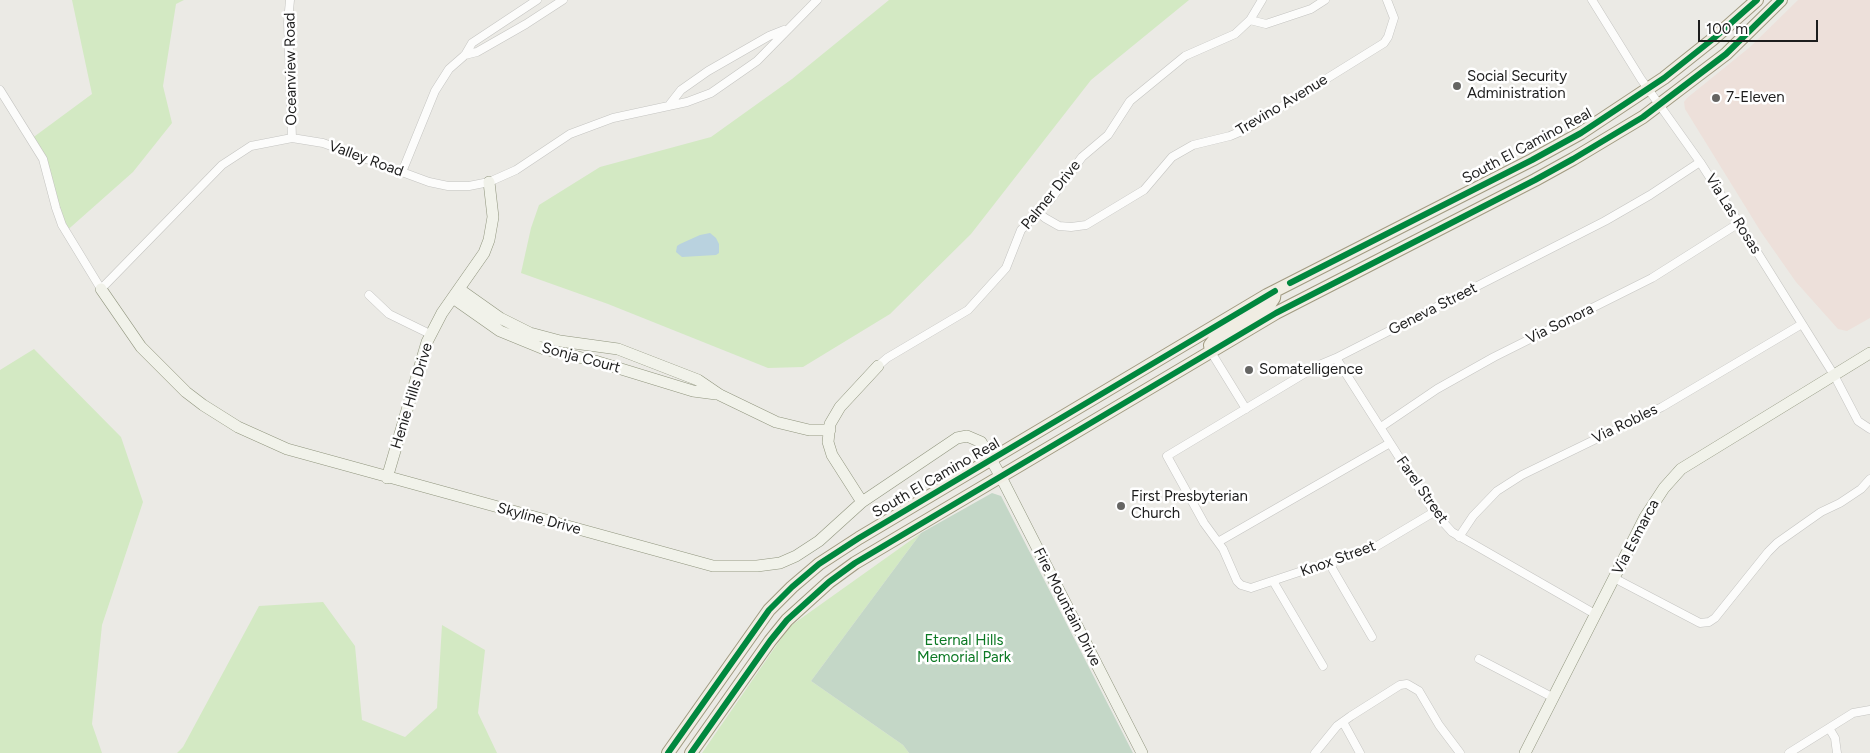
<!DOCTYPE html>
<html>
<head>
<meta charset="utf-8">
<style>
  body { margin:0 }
  #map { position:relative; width:1870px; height:753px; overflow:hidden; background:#ebeae5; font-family:Figtree,sans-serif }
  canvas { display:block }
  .scale { position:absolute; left:1698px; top:20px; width:120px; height:22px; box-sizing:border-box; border:2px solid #1d1d1d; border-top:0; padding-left:6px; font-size:15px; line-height:18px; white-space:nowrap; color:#1d1d1d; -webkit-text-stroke:4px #fff; paint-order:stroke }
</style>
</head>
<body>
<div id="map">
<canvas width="1870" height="753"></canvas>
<div class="scale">100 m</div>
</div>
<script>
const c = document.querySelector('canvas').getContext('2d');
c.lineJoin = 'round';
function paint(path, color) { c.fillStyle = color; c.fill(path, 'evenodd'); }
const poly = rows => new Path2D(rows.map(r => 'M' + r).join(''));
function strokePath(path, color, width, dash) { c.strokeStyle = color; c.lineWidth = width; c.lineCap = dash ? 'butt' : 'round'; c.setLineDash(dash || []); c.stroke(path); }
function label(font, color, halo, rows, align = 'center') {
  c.font = font + ' Figtree,sans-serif'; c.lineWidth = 5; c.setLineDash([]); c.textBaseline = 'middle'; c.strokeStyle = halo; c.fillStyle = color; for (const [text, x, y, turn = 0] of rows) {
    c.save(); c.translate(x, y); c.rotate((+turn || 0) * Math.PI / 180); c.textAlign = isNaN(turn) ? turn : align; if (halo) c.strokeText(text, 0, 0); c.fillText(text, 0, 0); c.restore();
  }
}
paint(poly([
  [1798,0,1870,0,1870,318,1847,331,1838,329,1796,282,1761,232,1685,109,1684,102,1687,98,1750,47]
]), '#ede0da');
paint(poly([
  [72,0,184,0,176,4,163,86,172,123,133,172,63,234,47,169,31,139,92,94],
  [889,0,1189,0,1091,80,971,234,890,314,803,367,768,368,608,304,521,273,531,228,539,205,600,167,711,137,792,79],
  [34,349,121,437,143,502,102,625,92,724,102,753,0,753,0,370],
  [921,533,811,681,903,745,909,753,702,753,789,627],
  [323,602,355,646,362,720,405,737,437,708,442,625,485,650,478,713,497,753,177,753,183,747,259,606]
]), '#d3e9c3');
paint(poly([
  [992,493,1001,496,1133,753,909,753,903,745,811,681,921,533]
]), '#c4d7c7');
paint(poly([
  [710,233,716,238,719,244,719,253,716,255,682,257,676,252,677,246,680,244,700,235]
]), '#b9d2df');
const street = poly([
  [290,0,288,22,292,138],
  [1592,0,1641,79,1700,162,1739,223,1834,375,1858,421,1870,429],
  [1250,20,1266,24,1311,9,1325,0],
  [465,55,477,52,526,24,563,0],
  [0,90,43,159,56,208,62,225,101,289,222,165,251,146,292,138,323,143,429,182,448,186,469,186,489,182,516,170,570,134,613,118,687,102,711,93,757,61,817,0],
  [670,104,681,90,708,71,769,36,784,30],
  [402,172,435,91,449,69,465,55,472,43,537,0],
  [1038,212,1045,218,1059,226,1071,227,1086,225,1144,190,1172,157,1193,145,1230,136,1244,130,1384,43,1388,37,1394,18,1387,0],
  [369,295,389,314,430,334],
  [1211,352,1246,409],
  [1336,358,1434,512,1452,532,1595,614],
  [878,366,887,358,968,310,1006,268,1021,230,1051,199,1082,157,1108,135,1130,101,1185,56,1235,34,1250,20,1262,0],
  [1381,427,1437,389,1494,357,1652,278,1739,223],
  [1434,512,1377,546,1251,588,1241,585,1237,581,1223,549,1204,523,1167,456,1317,366,1336,358,1605,221,1650,195,1700,162],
  [1459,537,1473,516,1497,491,1522,475,1662,407,1802,324],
  [1218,542,1390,443],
  [1329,563,1372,637],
  [1614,578,1700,623,1709,622,1715,618,1768,552,1777,543,1821,512,1840,503,1861,489,1870,479],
  [1273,581,1323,666],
  [1479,659,1554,698],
  [1343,722,1360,753],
  [1829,728,1835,738,1837,753],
  [1315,753,1337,726,1351,716,1400,685,1407,684,1419,691,1439,725,1460,753],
  [1789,753,1853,713,1870,710]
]);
const secondary = poly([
  [101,289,141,347,186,392,203,405,238,427,287,449,713,566,757,566,780,563,796,556,819,541,862,502,957,438,967,436,981,442,1001,477,1142,753],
  [459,289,500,318,530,333,560,341,618,349,698,380,720,395,776,422,809,430,830,430],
  [453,298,500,331,544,349,595,361,693,391,716,394],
  [387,478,427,342,442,313,484,253,489,240,493,217,489,182],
  [862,502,832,455,828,442,830,424,840,407,878,366],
  [1525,753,1645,517,1664,488,1681,469,1870,353]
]);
const primary = poly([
  [1211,352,1210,345,1214,340,1270,304,1274,298,1275,291],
  [668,753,769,610,792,587,819,564,859,538,1267,295,1532,160,1581,133,1664,78,1713,39,1757,0],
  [691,753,770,641,787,620,829,582,855,563,1276,313,1535,180,1573,159,1643,117,1726,54,1781,0]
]);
strokePath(street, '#c4c4c1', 9);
strokePath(secondary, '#90957e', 12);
strokePath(primary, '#a19b82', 14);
strokePath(street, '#fcfcfb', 8);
strokePath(secondary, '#f1f2ea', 11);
strokePath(primary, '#f0ede3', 12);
strokePath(poly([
  [1290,283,1532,160,1581,133,1664,78,1713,39,1757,0],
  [668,753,769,610,792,587,819,564,859,538,1275,291],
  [691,753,770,641,787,620,829,582,855,563,1276,313,1535,180,1573,159,1643,117,1726,54,1781,0]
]), '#00873e', 6);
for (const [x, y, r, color] of [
  [1457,86,5,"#656563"],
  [1716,98,5,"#656563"],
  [1249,370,5,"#656563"],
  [1121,506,5,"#656563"]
]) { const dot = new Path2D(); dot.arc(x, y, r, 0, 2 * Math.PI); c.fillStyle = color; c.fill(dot); strokePath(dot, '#fff', 2); }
label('15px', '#1d1d1d', '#fff', [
  ["Oceanview Road",291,69,-91],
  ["Trevino Avenue",1282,105,-31],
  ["South El Camino Real",1527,146,-28],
  ["Valley Road",366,159,20],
  ["Palmer Drive",1051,195,-51],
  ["Via Las Rosas",1733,214,58],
  ["Geneva Street",1433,309,-27],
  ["Via Sonora",1560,324,-26],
  ["Sonja Court",581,358,15],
  ["Henie Hills Drive",412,396,-73],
  ["Via Robles",1625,424,-26],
  ["South El Camino Real",936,478,-30],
  ["Farel Street",1422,490,55],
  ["Skyline Drive",539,519,15],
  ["Via Esmarca",1636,537,-62],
  ["Knox Street",1338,559,-20],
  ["Fire Mountain Drive",1067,607,63]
]);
label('15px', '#1d1d1d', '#fff', [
  ["Social Security",1467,77],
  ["Administration",1467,94],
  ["7-Eleven",1726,98],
  ["Somatelligence",1259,370],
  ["First Presbyterian",1131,497],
  ["Church",1131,514]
], 'left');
label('15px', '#0c7924', '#fff', [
  ["Eternal Hills",964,641],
  ["Memorial Park",964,658]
]);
</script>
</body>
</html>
